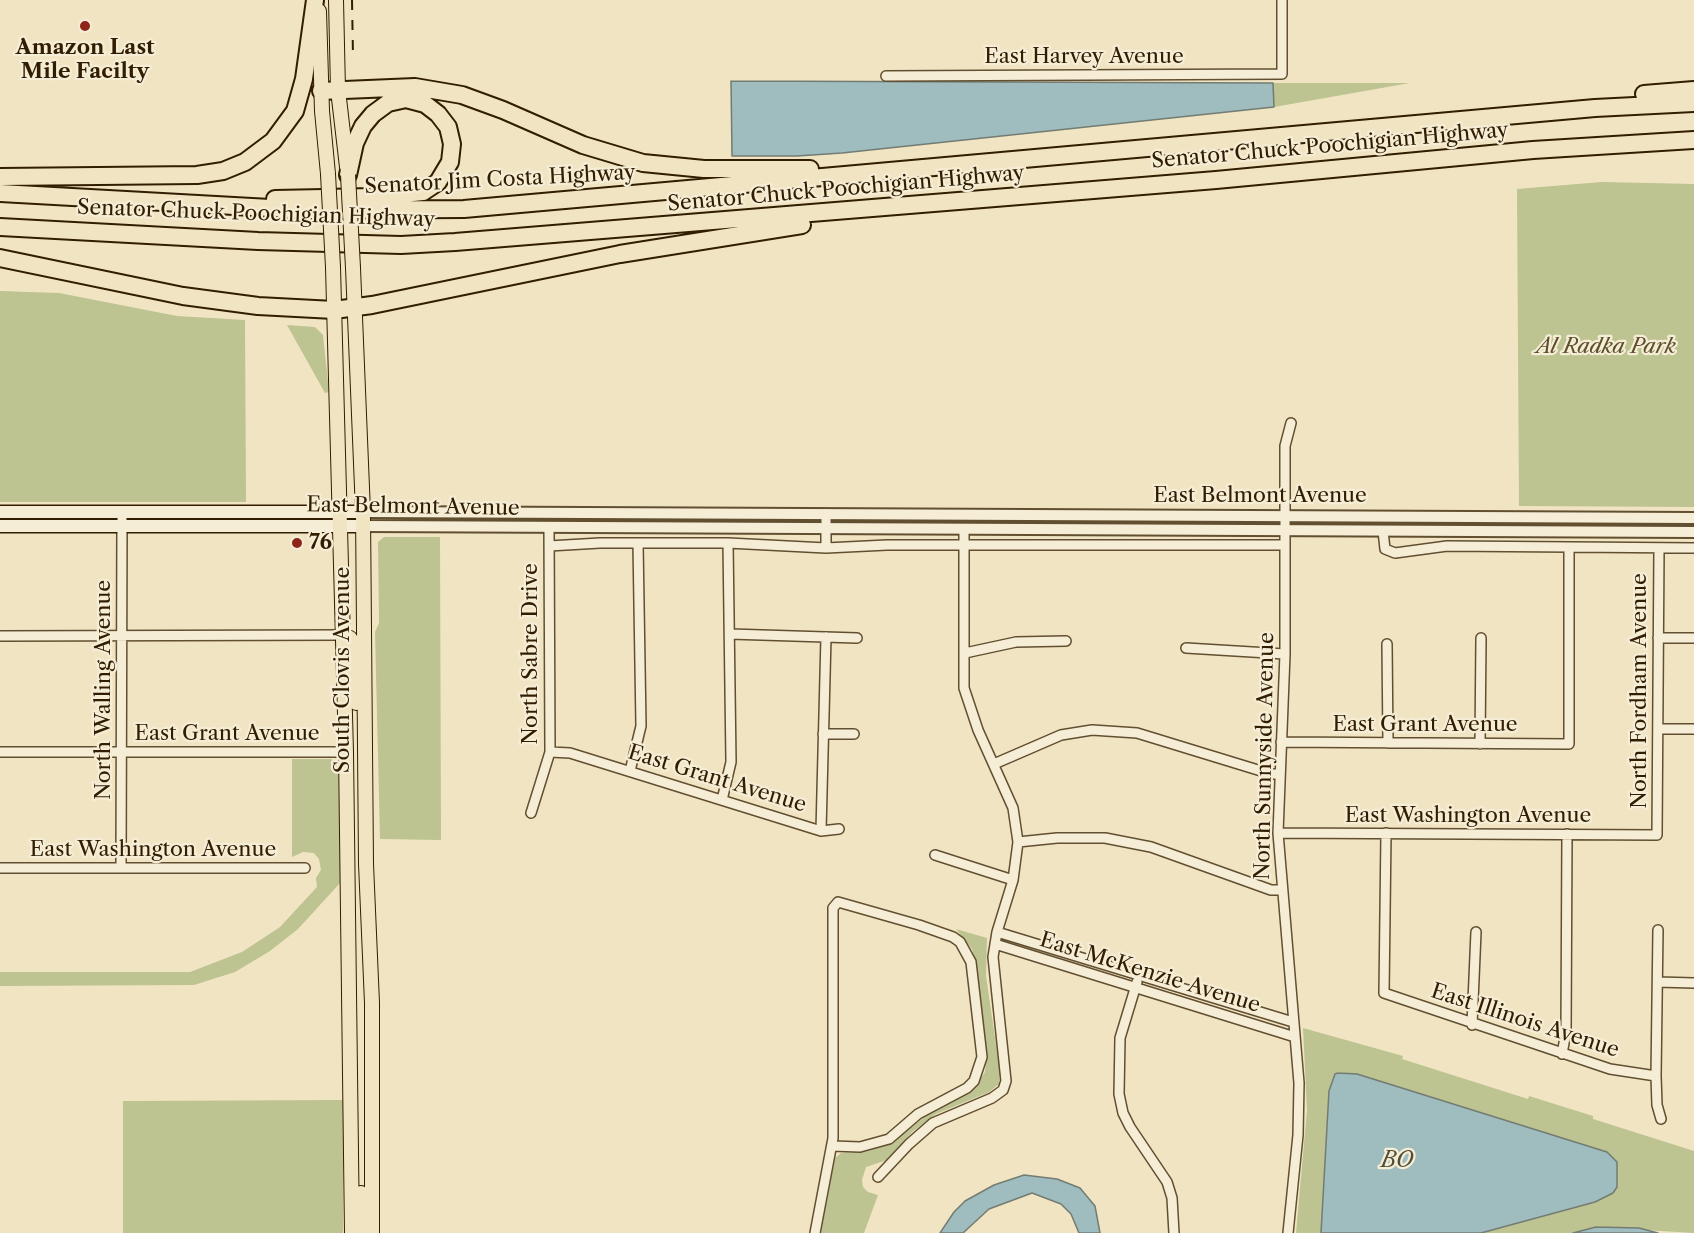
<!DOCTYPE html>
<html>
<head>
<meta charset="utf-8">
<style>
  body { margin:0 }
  canvas { display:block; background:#f1e4c2 }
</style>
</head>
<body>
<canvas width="1694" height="1233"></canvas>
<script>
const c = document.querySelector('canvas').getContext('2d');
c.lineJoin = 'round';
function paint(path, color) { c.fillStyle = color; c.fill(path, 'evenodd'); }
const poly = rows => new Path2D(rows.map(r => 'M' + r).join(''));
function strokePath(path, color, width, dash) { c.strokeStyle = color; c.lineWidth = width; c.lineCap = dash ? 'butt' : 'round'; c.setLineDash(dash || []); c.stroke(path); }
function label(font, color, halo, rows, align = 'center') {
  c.font = font + ' "Libre Caslon Text",serif'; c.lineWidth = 4.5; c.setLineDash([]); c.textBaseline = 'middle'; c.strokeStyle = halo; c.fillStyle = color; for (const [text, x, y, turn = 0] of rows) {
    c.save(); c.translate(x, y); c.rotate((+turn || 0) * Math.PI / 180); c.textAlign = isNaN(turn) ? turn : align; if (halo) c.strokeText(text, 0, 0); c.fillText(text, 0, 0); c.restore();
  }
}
paint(poly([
  [1273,83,1410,83,1274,107],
  [1602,182,1694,184,1694,507,1519,506,1517,189],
  [0,291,59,293,177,316,245,320,246,502,0,502],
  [287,325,315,327,323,335,329,392,325,393],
  [384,537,440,537,441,840,380,839,375,632,379,623,378,542],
  [292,759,331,759,338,765,341,882,298,929,270,951,235,972,194,985,0,986,0,972,190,972,242,952,280,927,317,887,316,878,321,870,319,859,314,853,303,852,292,857],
  [956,929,987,938,986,976,1000,1072,999,1084,989,1092,936,1114,912,1132,887,1160,866,1167,862,1180,863,1187,868,1192,878,1195,864,1233,821,1233,835,1158,841,1153,865,1152,891,1144,933,1110,972,1091,985,1072,987,1050,978,994,976,962,972,949],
  [1303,1028,1403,1056,1402,1059,1528,1099,1529,1096,1593,1116,1593,1119,1694,1151,1694,1233,1596,1227,1573,1233,1296,1233,1307,1110],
  [343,1100,343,1233,123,1233,123,1101]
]), '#bdc391');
const water = poly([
  [731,81,1273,83,1274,107,842,153,797,156,732,156,731,81],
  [1338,1073,1357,1074,1607,1152,1617,1162,1617,1187,1613,1193,1595,1202,1481,1233,1321,1233,1329,1091,1335,1074,1338,1073],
  [1024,1175,1057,1179,1080,1188,1095,1206,1100,1233,1079,1233,1071,1214,1061,1204,1032,1193,989,1209,963,1233,940,1233,954,1212,965,1201,994,1185,1024,1175],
  [1596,1227,1639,1228,1658,1233,1573,1233,1596,1227]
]);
paint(water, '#9fbcbe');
strokePath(water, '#737c72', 1.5);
const minor = poly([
  [886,76,1282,74,1282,0],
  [826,514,826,548,887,545,1284,545],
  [1383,531,1385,549,1395,553,1447,546,1694,548],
  [549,546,600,543,728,543,826,548],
  [730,634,857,638],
  [0,636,343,635],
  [1658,638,1694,638],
  [1387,644,1388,743],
  [1186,648,1285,654],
  [965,653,1016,642,1066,641],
  [1659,729,1694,729],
  [823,734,854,734],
  [1281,742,1569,744,1569,547],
  [1480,744,1481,638],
  [0,752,346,752],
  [550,752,570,753,821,831,839,829],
  [994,764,1061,735,1092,730,1137,733,1271,774,1280,774],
  [630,771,641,726,638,543],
  [722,800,731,762,728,543],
  [531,813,550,752,549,528],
  [821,831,826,637],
  [1278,833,1657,835,1659,548],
  [1386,833,1384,993,1610,1069,1656,1076],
  [1018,842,1057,838,1105,838,1151,847,1271,890,1281,890],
  [935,855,1013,880],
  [0,868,305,868],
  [121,868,122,519],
  [1658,930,1656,1076,1657,1105,1661,1119],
  [997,932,1293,1022],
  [995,944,1295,1037],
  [1137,982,1120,1038,1119,1094,1123,1113,1130,1127,1167,1182,1172,1198,1174,1233],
  [1658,982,1694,983],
  [1472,1025,1476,932],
  [1562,1054,1566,1032,1567,834],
  [878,1177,909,1144,933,1123,992,1098,1003,1090,1006,1081,993,957,997,932,1013,880,1018,842,1013,808,978,730,964,688,964,529],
  [815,1233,833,1138,833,908,838,902,919,925,953,937,960,942,971,962,982,1057,974,1081,967,1088,918,1114,889,1139,860,1147,832,1146],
  [1288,1233,1298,1135,1299,1083,1278,833,1285,654,1285,446,1291,423]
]);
const tertiary = poly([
  [363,512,1694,518],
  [363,526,1694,532]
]);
const secondary = poly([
  [0,512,363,512],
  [0,526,363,526]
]);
const primary = poly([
  [336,0,338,90,347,167],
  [319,11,322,111,328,174],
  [333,267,346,752,352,1233],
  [353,268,363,512,366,864,372,1003,372,1233],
  [343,635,350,638,354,646,356,703],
  [361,1193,361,1233]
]);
const motorway = poly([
  [321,91,415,87,462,95,503,110,583,145,643,163,704,169,810,169],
  [1644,94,1694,90],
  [0,177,197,175,223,171,245,162,273,141,295,111,304,79,315,0],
  [0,193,306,210,464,209,1595,108,1694,103],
  [275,199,372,197,423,192,438,182,450,162,452,144,448,127,438,114,425,104,406,99,388,103,373,114,363,126,355,143,348,175],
  [0,227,258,241,401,245,455,242,1216,180,1533,150,1694,140],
  [0,258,183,296,258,306,334,310,372,305,620,254,802,225]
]);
strokePath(minor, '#614f30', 12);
strokePath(tertiary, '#614f30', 14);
strokePath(secondary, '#311d00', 15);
strokePath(primary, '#311d00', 16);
strokePath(motorway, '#311d00', 20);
strokePath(minor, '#f6edd7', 9);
strokePath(tertiary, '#f6edd7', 10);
strokePath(secondary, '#f6edd7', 12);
strokePath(primary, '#f1e4c2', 14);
strokePath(motorway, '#f1e4c2', 16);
strokePath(poly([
  [352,0,353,56]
]), '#311d00', 2, [10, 10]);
const primaryBridge = poly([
  [328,174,333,267],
  [348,175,353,268]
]);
strokePath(primaryBridge, '#311d00', 16, []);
strokePath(primaryBridge, '#f1e4c2', 14);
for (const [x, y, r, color] of [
  [85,26,6,"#8f2418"],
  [297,543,6,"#8f2418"]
]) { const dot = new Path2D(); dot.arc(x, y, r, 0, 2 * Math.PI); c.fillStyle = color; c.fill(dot); strokePath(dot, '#f6edd7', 2); }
label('bold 21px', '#311d00', '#f6edd7', [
  ["Amazon Last",85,48],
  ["Mile Facilty",85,72],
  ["76",309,543,"left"]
]);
label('21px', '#311d00', '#f6edd7', [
  ["East Harvey Avenue",1084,57],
  ["Senator Chuck Poochigian Highway",1330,146,-5],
  ["Senator Jim Costa Highway",500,180,-3],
  ["Senator Chuck Poochigian Highway",846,189,-5],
  ["Senator Chuck Poochigian Highway",256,214,2],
  ["East Belmont Avenue",1260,496],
  ["East Belmont Avenue",413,507,1],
  ["North Sabre Drive",531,654,-90],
  ["South Clovis Avenue",343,670,-90],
  ["North Walling Avenue",104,690,-90],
  ["North Fordham Avenue",1640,691,-90],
  ["East Grant Avenue",1425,725],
  ["East Grant Avenue",227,734],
  ["North Sunnyside Avenue",1265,756,-89],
  ["East Grant Avenue",717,779,17],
  ["East Washington Avenue",1468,816],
  ["East Washington Avenue",153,850],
  ["East McKenzie Avenue",1150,973,17],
  ["East Illinois Avenue",1525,1021,18]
]);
label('italic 21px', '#5b4f2c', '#f6edd7', [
  ["Al Radka Park",1606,347]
]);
label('italic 22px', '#524d39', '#f6edd7', [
  ["BO",1397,1161]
]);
</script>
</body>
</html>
